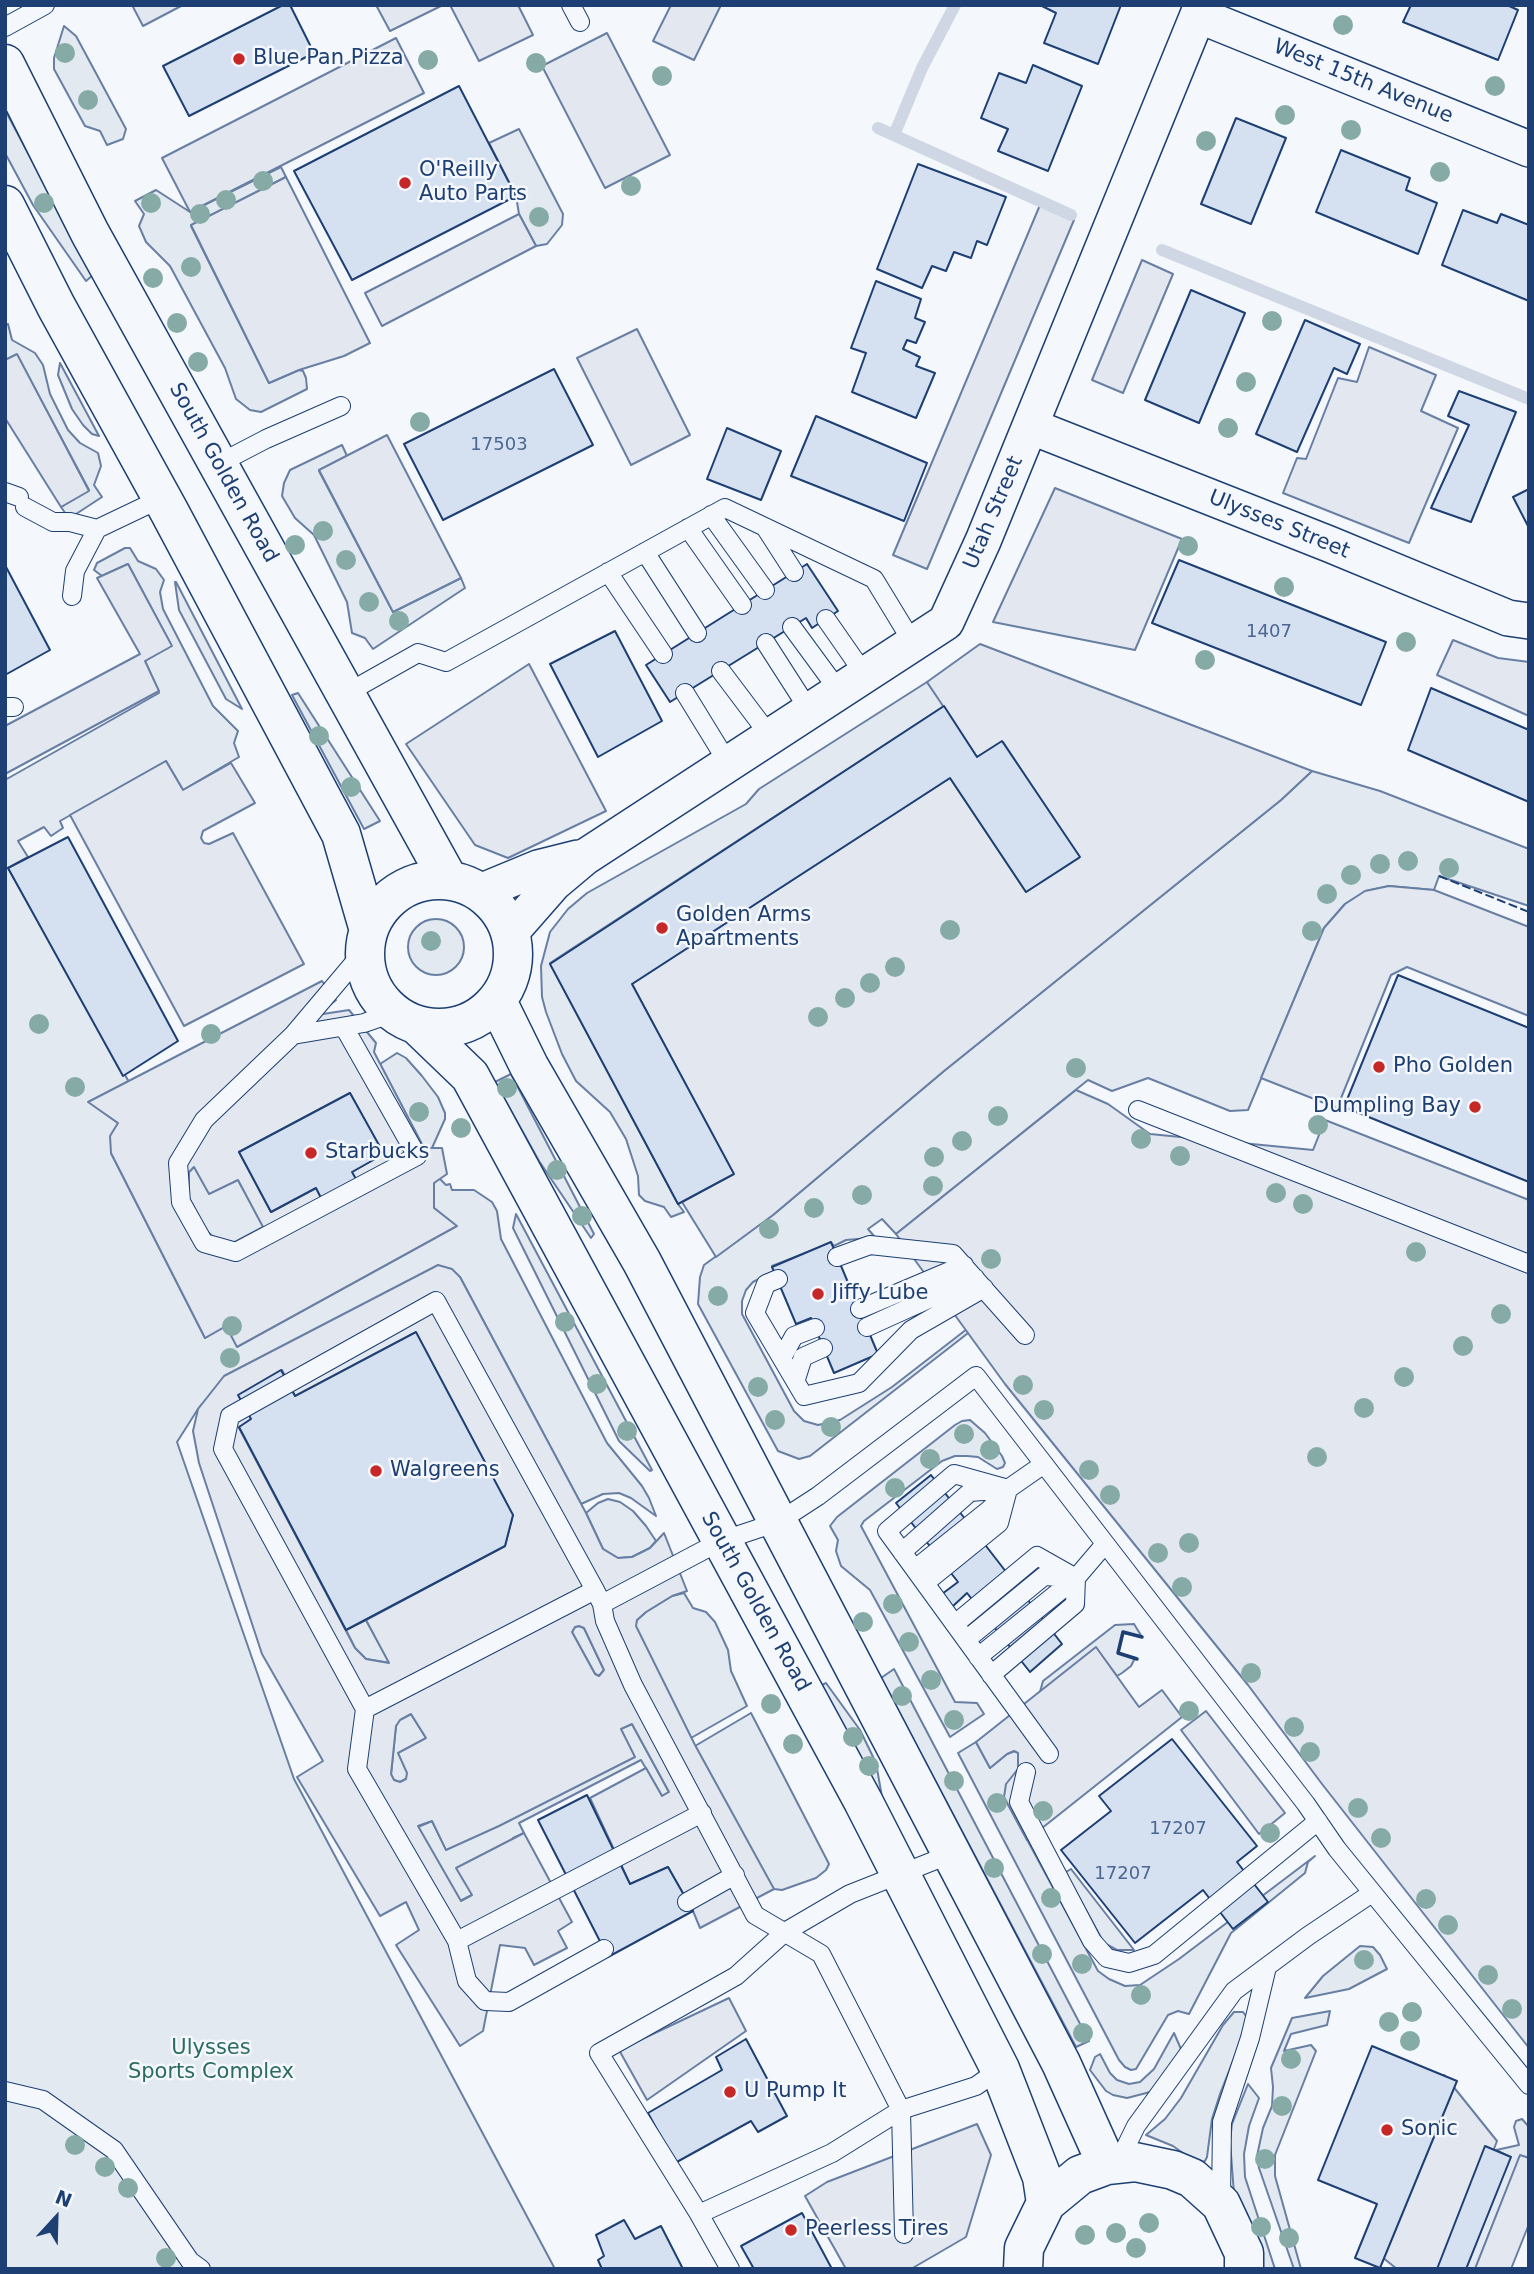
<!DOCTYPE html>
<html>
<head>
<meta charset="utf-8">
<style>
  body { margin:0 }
  #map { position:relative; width:1534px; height:2274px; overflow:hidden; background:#f4f7fb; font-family:"DejaVu Sans",sans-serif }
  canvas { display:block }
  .frame { position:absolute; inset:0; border:7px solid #1d3f73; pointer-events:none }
  .north { position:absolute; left:21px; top:2183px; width:70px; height:70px; -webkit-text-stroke:5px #f4f7fb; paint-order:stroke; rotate:22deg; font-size:19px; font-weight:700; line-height:28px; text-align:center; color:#1d3f73 }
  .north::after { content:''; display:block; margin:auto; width:24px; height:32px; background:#1d3f73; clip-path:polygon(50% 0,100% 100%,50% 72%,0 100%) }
</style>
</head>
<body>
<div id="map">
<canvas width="1534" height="2274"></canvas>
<div class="frame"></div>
<div class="north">N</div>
</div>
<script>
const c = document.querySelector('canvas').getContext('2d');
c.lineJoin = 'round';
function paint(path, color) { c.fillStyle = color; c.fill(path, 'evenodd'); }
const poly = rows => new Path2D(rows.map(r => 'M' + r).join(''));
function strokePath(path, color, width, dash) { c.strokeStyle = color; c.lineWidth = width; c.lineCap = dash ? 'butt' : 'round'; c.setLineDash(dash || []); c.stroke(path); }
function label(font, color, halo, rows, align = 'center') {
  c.font = font + ' "DejaVu Sans",sans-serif'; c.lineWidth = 5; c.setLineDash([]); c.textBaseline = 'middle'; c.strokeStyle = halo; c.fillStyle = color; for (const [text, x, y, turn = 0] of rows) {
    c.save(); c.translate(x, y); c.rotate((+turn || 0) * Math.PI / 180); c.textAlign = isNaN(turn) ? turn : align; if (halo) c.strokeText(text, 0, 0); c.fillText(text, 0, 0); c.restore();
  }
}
const green = poly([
  [64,26,76,36,126,129,123,139,107,145,100,131,85,126,54,69,54,58,64,26],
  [5,110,93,275,86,281,33,205,5,153,5,110],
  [519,129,563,214,562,225,547,244,536,246,519,214,516,196,489,143,519,129],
  [281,167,286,177,191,226,269,383,299,370,303,371,306,378,307,389,261,412,250,410,236,399,225,368,170,266,146,242,139,226,144,214,135,201,156,190,190,212,281,167],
  [8,324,12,340,35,353,43,365,50,394,68,430,80,443,98,453,101,466,94,485,102,497,73,516,68,517,61,507,89,490,17,355,5,360,5,325,8,324],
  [60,363,99,436,92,434,83,425,72,409,58,375,60,363],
  [342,445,347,456,319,471,393,612,461,578,465,588,373,649,365,638,352,633,347,602,314,535,295,518,282,496,284,483,290,470,342,445],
  [125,548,130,548,138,561,156,569,164,580,160,592,163,609,213,706,238,731,234,743,239,757,183,790,166,761,60,821,63,828,51,836,44,827,18,841,28,857,8,868,129,1082,89,1102,118,1123,111,1153,205,1338,226,1326,238,1346,456,1226,434,1208,434,1183,439,1178,446,1185,450,1184,452,1190,474,1190,492,1202,497,1211,501,1239,607,1443,642,1486,649,1498,656,1516,631,1498,619,1493,603,1494,581,1504,460,1277,210,1395,198,1409,177,1442,294,1779,555,2269,5,2269,5,780,159,693,145,661,171,645,128,564,102,576,94,570,97,563,125,548],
  [175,582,176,582,242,709,226,699,179,610,175,582],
  [927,682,944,706,550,963,678,1204,684,1212,671,1217,664,1207,645,1201,639,1195,638,1176,626,1139,610,1112,576,1081,562,1054,546,1012,542,997,541,966,550,932,568,909,587,893,746,804,759,789,927,682],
  [298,693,380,821,364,829,292,695,298,693],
  [1312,771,1380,791,1529,849,1529,906,1439,876,1434,890,1389,886,1366,891,1345,904,1324,928,1248,1110,1230,1111,1148,1078,1112,1091,1088,1080,896,1234,882,1219,868,1229,874,1236,870,1238,846,1240,834,1246,831,1243,772,1266,774,1271,753,1282,746,1290,742,1301,742,1314,794,1411,804,1421,818,1425,840,1420,892,1387,976,1322,981,1323,810,1456,799,1459,778,1451,698,1304,700,1277,704,1265,773,1215,944,1071,1281,800,1312,771],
  '408 947a28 28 0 1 1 56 0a28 28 0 1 1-56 0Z',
  [397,1053,406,1058,422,1076,438,1097,445,1113,445,1119,432,1148,424,1149,380,1064,397,1053],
  [511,1074,594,1234,591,1238,539,1161,495,1082,511,1074],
  [194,1167,238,1180,264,1227,235,1242,226,1243,214,1238,206,1231,189,1198,189,1172,194,1167],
  [516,1214,652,1470,650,1471,619,1441,513,1228,516,1214],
  [970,1420,985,1433,1002,1456,1005,1463,1003,1467,997,1469,978,1457,967,1456,955,1456,942,1461,864,1521,861,1526,955,1702,977,1703,984,1714,950,1737,870,1590,841,1566,836,1551,838,1540,830,1526,837,1517,955,1425,962,1421,970,1420],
  [608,1499,620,1502,633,1511,646,1526,656,1541,650,1548,632,1557,618,1558,603,1549,586,1513,598,1503,608,1499],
  [684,1593,693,1608,706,1612,715,1622,728,1650,731,1671,747,1706,691,1738,635,1626,637,1620,646,1612,672,1596,684,1593],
  [366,1620,390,1663,366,1659,355,1648,346,1630,366,1620],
  [1134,1624,1142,1637,1123,1633,1118,1653,1135,1658,1131,1666,1122,1673,1117,1676,1096,1648,1038,1699,1043,1681,1115,1625,1134,1624],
  [579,1626,584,1628,604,1670,599,1676,595,1674,572,1632,575,1627,579,1626],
  [894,1669,1089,2041,1076,2047,881,1678,894,1669],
  [826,1683,860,1730,876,1763,882,1797,816,1688,826,1683],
  [751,1713,829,1864,826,1870,816,1878,782,1890,774,1889,771,1885,695,1746,751,1713],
  [411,1714,426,1738,406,1779,400,1782,394,1780,391,1775,396,1726,399,1720,411,1714],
  [632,1724,669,1792,662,1796,641,1760,519,1823,524,1833,513,1838,472,1895,460,1901,418,1827,432,1821,446,1849,634,1757,620,1729,632,1724],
  [976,1742,990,1768,1007,1754,1015,1751,1018,1753,1018,1769,1004,1797,1098,1971,1109,1979,1125,1986,1140,1985,1179,1959,1315,1856,1308,1862,1305,1873,1231,1933,1189,2014,1178,2011,1168,2015,1136,2069,1131,2070,1125,2067,1119,2060,958,1753,976,1742],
  [1071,1869,1134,1950,1117,1950,1104,1943,1069,1879,1066,1872,1071,1869],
  [1360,1946,1373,1947,1380,1955,1387,1969,1349,1989,1305,1998,1323,1976,1360,1946],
  [1330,2011,1327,2025,1291,2034,1284,2051,1311,2045,1316,2051,1275,2155,1275,2176,1301,2269,1294,2269,1259,2168,1257,2156,1263,2128,1272,2106,1273,2087,1271,2068,1292,2018,1330,2011],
  [1234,2012,1243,2012,1249,2020,1220,2094,1212,2119,1207,2157,1205,2161,1198,2164,1173,2146,1146,2135,1165,2119,1181,2098,1223,2025,1234,2012],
  [1174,2033,1181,2049,1164,2080,1154,2091,1127,2098,1113,2095,1106,2091,1090,2070,1095,2057,1100,2054,1110,2073,1117,2080,1129,2084,1140,2082,1154,2069,1174,2033],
  [1248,2084,1259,2098,1249,2126,1244,2154,1245,2177,1275,2269,1259,2269,1234,2194,1230,2141,1232,2124,1248,2084],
  [1522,2119,1529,2127,1529,2158,1520,2156,1475,2269,1466,2269,1510,2157,1496,2150,1519,2145,1514,2127,1516,2121,1522,2119]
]);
paint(green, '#e3e9f0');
strokePath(green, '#687fa3', 2);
const parking = poly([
  [132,5,183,5,143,26,132,5],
  [376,5,443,5,390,31,376,5],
  [450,5,518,5,533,35,479,61,450,5],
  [671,5,721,5,694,60,653,41,671,5],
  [607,33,670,155,605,188,542,66,607,33],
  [396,38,424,93,190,212,162,158,396,38],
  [286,177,370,343,344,356,299,370,269,383,191,225,286,177],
  [1040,205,1074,220,927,569,893,555,1040,205],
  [519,214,536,246,382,326,365,293,519,214],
  [1142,260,1173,274,1123,393,1092,380,1142,260],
  [637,329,690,435,631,465,577,358,637,329],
  [1369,347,1436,375,1421,411,1458,428,1409,543,1283,493,1297,458,1306,459,1338,378,1357,382,1369,347],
  [17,354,89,491,61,507,5,418,5,360,17,354],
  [387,435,461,578,393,612,319,470,387,435],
  [1055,488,1182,539,1135,650,993,622,1055,488],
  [128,564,172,646,145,661,159,691,5,774,5,726,140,654,97,578,128,564],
  [1453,640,1498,658,1529,662,1529,716,1437,675,1453,640],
  [980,644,1312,771,1281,800,944,1071,773,1215,716,1257,682,1202,733,1174,632,984,950,778,1026,892,1079,858,1003,742,977,757,927,682,980,644],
  [529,664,606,811,508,858,475,845,406,744,529,664],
  [166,761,183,790,231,763,255,803,203,831,201,838,204,843,209,844,233,833,304,964,184,1026,70,815,166,761],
  [1389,886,1434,890,1529,927,1529,1016,1407,967,1391,975,1337,1108,1261,1078,1324,928,1345,904,1365,891,1389,886],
  [322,981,336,1000,324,1010,323,1014,349,1010,376,1043,374,1052,424,1148,442,1148,447,1174,434,1183,434,1208,457,1226,237,1347,226,1326,205,1338,111,1153,110,1136,118,1123,88,1102,322,981],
  [350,1093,383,1154,352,1172,321,1197,316,1188,271,1212,239,1152,350,1093],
  [194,1167,209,1194,238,1180,263,1227,235,1242,226,1243,214,1238,206,1230,189,1198,189,1172,194,1167],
  [1076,1090,1108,1104,1150,1134,1313,1150,1325,1120,1529,1200,1529,2048,1322,1784,1248,1685,1005,1384,896,1234,1076,1090],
  [438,1265,452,1269,460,1277,586,1513,603,1549,618,1558,632,1557,650,1548,664,1533,687,1591,672,1596,646,1612,637,1620,636,1626,695,1745,774,1889,700,1928,693,1911,668,1867,630,1884,590,1798,646,1768,662,1796,669,1792,632,1724,621,1729,635,1757,499,1826,446,1850,432,1821,418,1826,461,1901,472,1895,456,1868,524,1833,572,1922,558,1931,567,1948,534,1965,525,1948,500,1945,483,2031,460,2046,396,1945,419,1930,406,1902,380,1916,297,1777,323,1761,262,1654,199,1463,193,1431,198,1409,224,1376,438,1265],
  [282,1370,295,1396,513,1515,505,1546,366,1620,389,1663,366,1659,355,1648,239,1428,251,1419,282,1370],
  [579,1626,584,1628,604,1670,599,1676,595,1674,572,1632,575,1627,579,1626],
  [411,1714,426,1738,398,1753,407,1773,406,1779,400,1782,394,1780,391,1774,396,1726,400,1720,411,1714],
  [1096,1647,1139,1707,1162,1690,1182,1717,1027,1840,1004,1797,1006,1784,1018,1769,1018,1753,1014,1751,1007,1754,990,1768,976,1742,1096,1647],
  [1206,1711,1285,1813,1259,1834,1181,1730,1206,1711],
  [729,1998,746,2031,647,2100,619,2050,729,1998],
  [1444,2075,1497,2141,1448,2269,1397,2269,1372,2249,1444,2075],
  [977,2124,991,2155,966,2237,911,2269,846,2269,805,2196,827,2182,977,2124],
  [1520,2155,1529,2158,1529,2224,1511,2269,1475,2269,1520,2155]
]);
paint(parking, '#e3e8f0');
strokePath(parking, '#687fa3', 2);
strokePath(poly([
  [878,128,1071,215],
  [894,135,922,68,955,5],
  [1162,250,1529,399]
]), '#cfd7e4', 12);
const building = poly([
  [283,5,290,5,314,53,189,116,163,66,283,5],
  [1040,5,1121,5,1098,64,1044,43,1056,13,1040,5],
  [1411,5,1507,5,1518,10,1498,60,1403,22,1411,5],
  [1033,65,1082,86,1048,171,998,151,1008,129,981,118,999,73,1026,83,1033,65],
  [459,86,516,196,352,280,294,171,459,86],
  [1236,118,1286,138,1251,224,1201,204,1236,118],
  [1341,150,1410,178,1406,190,1437,203,1418,254,1316,212,1341,150],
  [918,164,1006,197,987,245,977,241,971,258,954,252,946,271,932,266,922,288,877,269,918,164],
  [1463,210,1497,223,1501,214,1529,225,1529,301,1442,265,1463,210],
  [876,281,921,299,915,318,925,322,916,343,907,340,903,349,920,357,916,366,935,373,916,418,852,392,866,353,851,348,876,281],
  [1191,290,1245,313,1199,423,1145,400,1191,290],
  [1305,320,1360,344,1347,374,1334,368,1297,452,1256,434,1305,320],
  [554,369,593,445,443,520,404,444,554,369],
  [1459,391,1516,412,1471,522,1431,508,1469,425,1448,416,1459,391],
  [816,416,927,463,904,521,791,476,816,416],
  [727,428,781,451,761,500,707,479,727,428],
  [1529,489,1529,528,1513,497,1529,489],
  [1179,560,1386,642,1361,705,1152,623,1179,560],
  [807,564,838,611,812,628,806,618,670,702,646,665,807,564],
  [5,565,50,650,5,675,5,565],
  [615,631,662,721,598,757,550,664,615,631],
  [1431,688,1529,730,1529,802,1408,750,1431,688],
  [944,706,977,757,1002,741,1080,857,1026,892,950,778,632,984,734,1174,678,1204,550,964,944,706],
  [68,837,178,1041,123,1076,8,868,68,837],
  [1398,975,1529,1028,1529,1182,1344,1107,1398,975],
  [350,1093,384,1154,352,1172,356,1179,321,1198,316,1188,271,1212,239,1152,350,1093],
  [831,1242,878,1354,834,1373,811,1318,796,1324,772,1267,831,1242],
  [416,1332,513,1515,505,1546,346,1630,239,1427,251,1419,238,1395,281,1370,295,1396,416,1332],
  [931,1475,1062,1644,1030,1672,967,1593,952,1607,942,1594,958,1582,896,1503,931,1475],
  [1172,1739,1257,1846,1237,1862,1268,1902,1233,1929,1203,1890,1135,1943,1061,1850,1111,1811,1099,1796,1172,1739],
  [587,1795,630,1884,668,1867,693,1911,608,1957,538,1820,587,1795],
  [746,2039,787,2116,758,2132,751,2121,675,2163,648,2113,722,2070,716,2057,746,2039],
  [1372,2046,1457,2081,1380,2268,1355,2258,1377,2204,1318,2180,1372,2046],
  [1485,2146,1511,2157,1466,2269,1437,2269,1485,2146],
  [802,2213,832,2269,754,2269,741,2246,802,2213],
  [624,2220,635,2239,661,2226,683,2269,602,2269,598,2260,604,2256,596,2235,624,2220]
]);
paint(building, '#d5e0f0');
strokePath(building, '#1d3f73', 2);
const service = poly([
  [571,5,580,22],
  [5,27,45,5],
  [218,464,266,439,341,406],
  [5,492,19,497],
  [25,507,53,522,70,522,97,529],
  [711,515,765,590],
  [765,527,794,572],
  [688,528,742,605],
  [645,552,697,633],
  [608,572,663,654],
  [72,596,75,571,97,529,162,498],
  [826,619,865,675],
  [792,627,839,691],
  [766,643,809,710],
  [721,671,770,736],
  [347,693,418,653,446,662,725,508,874,579,913,643],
  [685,693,728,763],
  [5,707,14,707],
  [344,1027,417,1156,236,1252,204,1243,181,1202,178,1163,204,1120,293,1035,364,951],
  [293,1035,364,1023,393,1013],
  [1138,1110,1529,1264],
  [837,1257,870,1245,953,1254,1025,1335],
  [778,1279,766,1284,755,1313,804,1396,859,1383,911,1330,984,1288],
  [860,1309,964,1265],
  [867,1327,975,1278],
  [782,1358,794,1336,815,1328],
  [796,1379,803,1357,823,1348],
  [1044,1464,1008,1489,954,1474,887,1531,1049,1754],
  [902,1552,970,1492,1008,1489,990,1509,915,1569],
  [925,1583,999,1523,1007,1493],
  [602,1604,721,1541,778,1522,818,1496,976,1376,1306,1804,1337,1849,1529,2085],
  [955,1624,1037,1556,1076,1578,1105,1544],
  [966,1640,1044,1576,1076,1578,978,1657],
  [991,1675,1075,1604,1076,1578],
  [365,1709,595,1590],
  [1026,1772,1019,1802,1092,1941,1107,1958,1129,1963,1154,1955,1318,1821],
  [687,1902,735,1875],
  [457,1941,702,1813],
  [604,1949,509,2002,485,2001,467,1981,457,1941,357,1769,365,1709,223,1449,230,1416,436,1301,595,1590,602,1604,605,1621,633,1685,755,1915,821,1954,901,2110,904,2234],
  [5,2091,43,2100,114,2150,190,2261,201,2269],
  [1118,2163,1136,2126,1234,1991,1308,1936,1372,1893],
  [1221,2202,1222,2122,1250,2038,1267,1967],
  [699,2214,832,2153,901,2110,976,2086,1000,2069],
  [730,2269,699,2214,599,2053,736,1976,785,1932,850,1894,951,1854]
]);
const minor = poly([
  [1198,15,1529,149],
  [1030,426,1329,544,1508,618,1529,621],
  [480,892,538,868,578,858],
  [511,932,554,883,585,857,946,622,983,541,1202,5]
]);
const secondary = poly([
  [5,64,90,233,448,879],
  [5,205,56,306,169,511,341,834,368,927],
  '365 954a74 74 0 1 1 148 0a74 74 0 1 1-148 0Z',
  [497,1001,529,1066,642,1262,1061,2063,1107,2165],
  [418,1026,470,1076,863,1801,1000,2069,1042,2177,1046,2203],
  [1023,2269,1024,2248,1046,2203,1080,2175,1107,2165,1135,2162,1173,2170,1192,2178,1221,2204,1244,2253,1244,2269]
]);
strokePath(service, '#1d3f73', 20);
strokePath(minor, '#1d3f73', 38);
strokePath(secondary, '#1d3f73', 41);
strokePath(service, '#f4f7fb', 18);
strokePath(minor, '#f4f7fb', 35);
strokePath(secondary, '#f4f7fb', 38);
strokePath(poly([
  [1439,876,1529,912]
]), '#1d3f73', 2, [9, 3.5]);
strokePath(poly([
  [1137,1659,1118,1653,1123,1632,1142,1637]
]), '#1d3f73', 3.5);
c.fillStyle = '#86aba6';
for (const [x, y] of [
  [1343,25],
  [65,53],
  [428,60],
  [536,63],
  [662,76],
  [1495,86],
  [88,100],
  [1285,115],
  [1351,130],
  [1206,141],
  [1440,172],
  [263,181],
  [631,186],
  [226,200],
  [44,203],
  [151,203],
  [200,214],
  [539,217],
  [191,267],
  [153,278],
  [1272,321],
  [177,323],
  [198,362],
  [1246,382],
  [420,422],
  [1228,428],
  [323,531],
  [295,545],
  [1188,546],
  [346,560],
  [1284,587],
  [369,602],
  [399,621],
  [1406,642],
  [1205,660],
  [319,736],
  [351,787],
  [1408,861],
  [1380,864],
  [1449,868],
  [1351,875],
  [1327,894],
  [950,930],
  [1312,931],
  [431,941],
  [895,967],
  [870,983],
  [845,998],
  [818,1017],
  [39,1024],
  [211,1034],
  [1076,1068],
  [75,1087],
  [507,1088],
  [419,1112],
  [998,1116],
  [1318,1125],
  [461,1128],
  [1141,1139],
  [962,1141],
  [1180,1156],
  [934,1157],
  [557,1170],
  [933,1186],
  [1276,1193],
  [862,1195],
  [1303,1204],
  [814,1208],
  [582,1216],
  [769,1229],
  [1416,1252],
  [991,1259],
  [718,1296],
  [1501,1314],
  [565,1322],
  [232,1326],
  [1463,1346],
  [230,1358],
  [1404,1377],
  [597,1384],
  [1023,1385],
  [758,1387],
  [1364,1408],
  [1044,1410],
  [775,1420],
  [831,1427],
  [627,1431],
  [964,1434],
  [990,1450],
  [1317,1457],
  [930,1459],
  [1089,1470],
  [895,1488],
  [1110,1495],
  [1189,1543],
  [1158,1553],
  [1182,1587],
  [893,1604],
  [863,1622],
  [909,1642],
  [1251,1673],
  [931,1680],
  [902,1696],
  [771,1704],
  [1189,1711],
  [954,1720],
  [1294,1727],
  [853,1737],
  [793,1744],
  [1310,1752],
  [869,1766],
  [954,1781],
  [997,1803],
  [1358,1808],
  [1043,1811],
  [1270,1833],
  [1381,1838],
  [994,1868],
  [1051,1898],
  [1426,1899],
  [1448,1925],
  [1042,1954],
  [1364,1960],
  [1082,1964],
  [1488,1975],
  [1141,1995],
  [1512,2009],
  [1412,2012],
  [1389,2022],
  [1083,2033],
  [1410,2041],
  [1291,2059],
  [1282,2106],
  [75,2145],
  [1265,2159],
  [105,2167],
  [128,2188],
  [1149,2223],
  [1261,2227],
  [1116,2233],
  [1085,2235],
  [1289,2238],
  [1136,2248],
  [166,2258]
]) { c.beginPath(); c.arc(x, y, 10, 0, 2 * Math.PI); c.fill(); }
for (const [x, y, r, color] of [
  [239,59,7,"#c62828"],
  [405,183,7,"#c62828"],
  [662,928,7,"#c62828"],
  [1379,1067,7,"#c62828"],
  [1475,1107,7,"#c62828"],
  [311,1153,7,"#c62828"],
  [818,1294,7,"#c62828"],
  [376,1471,7,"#c62828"],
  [730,2092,7,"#c62828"],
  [1387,2130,7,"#c62828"],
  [791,2230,7,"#c62828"]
]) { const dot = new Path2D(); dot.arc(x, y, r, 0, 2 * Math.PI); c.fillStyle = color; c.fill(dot); strokePath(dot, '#f4f7fb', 2.5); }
label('18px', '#4b6792', null, [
  ["17503",499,445],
  ["1407",1269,632],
  ["17207",1178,1829],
  ["17207",1123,1874]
]);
label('21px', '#1d3f73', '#f4f7fb', [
  ["Blue Pan Pizza",253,59],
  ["O'Reilly",419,171],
  ["Auto Parts",419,195],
  ["Golden Arms",676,916],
  ["Apartments",676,940],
  ["Pho Golden",1393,1067],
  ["Dumpling Bay",1461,1107,"right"],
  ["Starbucks",325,1153],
  ["Jiffy Lube",832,1294],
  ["Walgreens",390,1471],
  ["U Pump It",744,2092],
  ["Sonic",1401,2130],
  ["Peerless Tires",805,2230]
], 'left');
label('21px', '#1d3f73', '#f4f7fb', [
  ["West 15th Avenue",1363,82,22],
  ["South Golden Road",223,473,61],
  ["Utah Street",994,513,-67],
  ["Ulysses Street",1279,525,22],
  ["South Golden Road",755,1602,61]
]);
label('21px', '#2c6c60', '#f4f7fb', [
  ["Ulysses",211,2049],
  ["Sports Complex",211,2073]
]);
</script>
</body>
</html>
